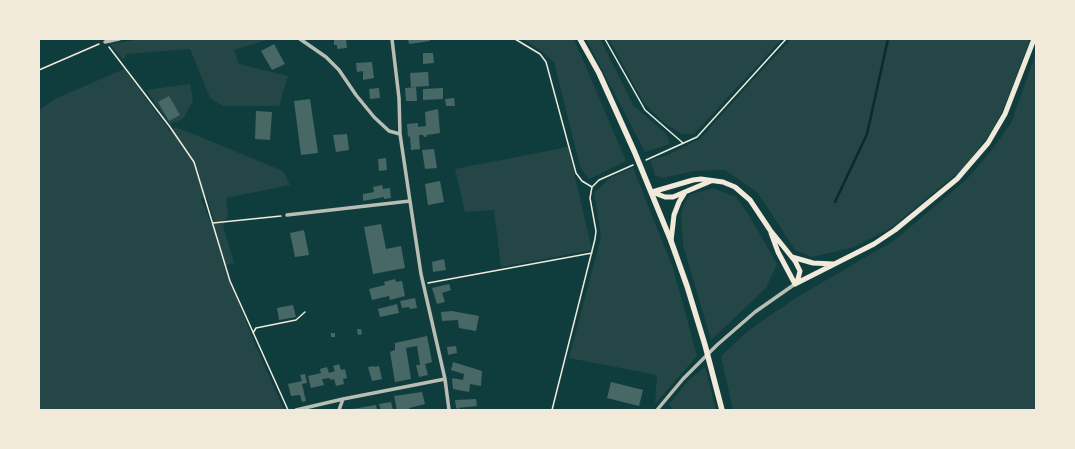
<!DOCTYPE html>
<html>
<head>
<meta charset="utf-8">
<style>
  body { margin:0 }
  #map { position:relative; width:1075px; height:449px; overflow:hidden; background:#0f3d3e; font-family:"Sofia Sans Condensed",sans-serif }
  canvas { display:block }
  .frame { position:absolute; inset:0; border:40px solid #f1e9da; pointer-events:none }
</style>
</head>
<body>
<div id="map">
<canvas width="1075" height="449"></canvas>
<div class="frame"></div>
</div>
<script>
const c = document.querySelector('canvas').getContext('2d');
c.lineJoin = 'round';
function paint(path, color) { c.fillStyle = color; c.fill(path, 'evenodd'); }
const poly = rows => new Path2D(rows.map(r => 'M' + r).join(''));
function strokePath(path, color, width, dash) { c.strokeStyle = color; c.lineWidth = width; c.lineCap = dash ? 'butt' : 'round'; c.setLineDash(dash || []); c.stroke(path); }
paint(poly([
  [143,39,270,39,234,50,239,64,288,76,279,106,223,106,210,98,190,49,127,54,123,60,110,44],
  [522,39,574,39,626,161,589,179,580,167,554,62,540,50],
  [586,39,600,39,633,105,666,134,670,144,645,152],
  [609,39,782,39,694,134,682,134,664,123,644,103],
  [791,39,1030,39,1011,91,995,126,966,166,891,228,854,247,812,257,795,250,758,193,725,170,694,171,662,178,655,175,650,160,668,155,700,139,751,82],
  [1036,53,1036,410,733,410,721,356,748,331,778,310,804,293,895,240,967,179,991,151,1011,123],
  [124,69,170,131,176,127,283,171,290,185,226,198,228,216,223,226,234,263,224,266,256,347,284,410,39,410,39,110,55,99],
  [201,198,207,198,214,219,211,224],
  [190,84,193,100,183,119,170,124,146,90],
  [568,147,592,250,501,267,494,210,465,212,455,169],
  [633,168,673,268,697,356,655,404,657,375,569,358,601,237,594,193,611,177],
  [713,188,736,197,750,217,777,264,766,288,711,340,683,245,681,213,689,195],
  [705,367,716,410,671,410,672,409,669,404,689,380]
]), '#244646');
strokePath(poly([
  [835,202,867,134,888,39]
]), '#0a2a2b', 2.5);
paint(poly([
  [334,39,346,39,347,48,337,49,337,45,334,45],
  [408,39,430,39,430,41,409,44],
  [274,44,285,64,272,70,261,51],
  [423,53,433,53,434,63,423,64],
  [372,62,374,78,363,80,363,71,357,72,356,63],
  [428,72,429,86,411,87,410,73],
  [416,87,417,101,406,101,405,88],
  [379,88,380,98,370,99,369,89],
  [443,88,443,99,423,100,423,89],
  [169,96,180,115,169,121,158,102],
  [454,98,455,106,446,106,445,99],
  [310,99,318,153,301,155,294,101],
  [438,109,440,133,427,135,426,137,424,137,423,135,419,135,420,149,411,150,410,136,408,137,407,124,418,123,418,127,426,126,425,112],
  [256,111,272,112,270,140,255,139],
  [347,134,349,150,336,152,333,135],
  [434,149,437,168,425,169,422,150],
  [386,158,387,170,379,171,378,159],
  [440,181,444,202,428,205,425,184],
  [382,185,383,189,390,188,391,198,384,199,384,197,363,201,363,194,374,192,373,187],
  [381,224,386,249,401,246,405,268,373,274,364,227],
  [304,230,309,255,295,257,290,233],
  [444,259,446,270,433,272,432,262],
  [395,279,396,282,402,281,405,296,390,300,389,296,372,300,369,289,385,285,384,282],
  [449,284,451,290,442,293,445,302,437,304,432,288],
  [415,298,417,308,410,309,409,307,402,308,400,301],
  [397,304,399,313,380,317,378,309],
  [293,305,296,317,279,320,277,308],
  [452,311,479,316,476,331,459,328,458,320,442,321,441,312],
  [357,329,361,329,362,334,358,335],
  [331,333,335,333,335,337,331,337],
  [427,336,432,362,425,364,428,375,419,377,416,365,420,365,417,346,406,348,411,379,395,382,390,352,395,350,395,343],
  [456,346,457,353,448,355,447,347],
  [453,362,482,371,481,386,470,384,469,392,453,389,452,378,463,380,464,374,451,370],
  [339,364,341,370,345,369,347,378,343,379,344,384,336,386,334,379,330,380,330,378,322,379,324,385,311,388,308,376,321,373,320,369,327,367,329,373,335,371,333,366],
  [374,366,374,367,379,366,382,379,372,381,368,367],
  [305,374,307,383,302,384,306,401,302,402,300,395,291,396,288,384,302,381,300,375],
  [611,382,643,390,639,406,607,398],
  [422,392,425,404,409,408,410,410,397,410,394,396],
  [476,399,477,406,457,408,464,410,457,410,457,408,456,408,455,400],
  [391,402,393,410,381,410,379,404],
  [376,405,377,410,352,410,352,409]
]), '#486865');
strokePath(poly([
  [515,39,540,54,546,62,576,173,582,181,592,187,590,198,596,231,595,239,552,410],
  [605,39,645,110,683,143],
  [109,47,170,127,194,162,230,281,288,410],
  [39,70,99,44],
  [646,160,697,137,786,39],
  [592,187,599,180,633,165],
  [213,223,281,216],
  [428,283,592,253],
  [253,333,256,328,296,320,305,312]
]), '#f1e9da', 1.5);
strokePath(poly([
  [300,39,326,57,339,70,356,95,374,117,389,131,400,134],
  [392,39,399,98,400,134,410,201,421,274,445,379,449,410],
  [105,42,119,39],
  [287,215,410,201],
  [296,410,343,399],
  [339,410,343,399,445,379],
  [657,410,683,379,717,345,755,312,795,284]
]), '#b8beb3', 3.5);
strokePath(poly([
  [652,192,693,180,701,179,723,182,735,187,750,200,770,230,795,261,800,271,798,279,795,284],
  [652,192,665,197,673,197,711,181],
  [771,233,778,252,795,284],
  [671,241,674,215,679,202,684,194],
  [792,257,813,263,833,264],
  [795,284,874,244,895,230,957,179,988,143,1005,114,1034,39]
]), '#f1e9da', 5);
strokePath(poly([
  [580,39,599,73,635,153,671,241,687,286,705,345,722,410]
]), '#f1e9da', 5.5);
</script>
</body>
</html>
